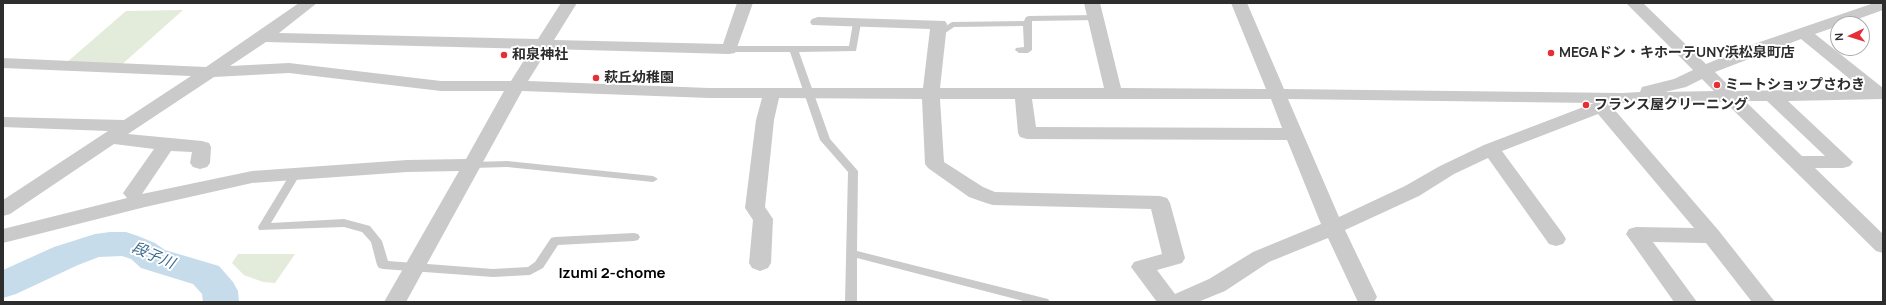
<!DOCTYPE html>
<html>
<head>
<meta charset="utf-8">
<style>
  body { margin:0 }
  #map { position:relative; width:1886px; height:305px; overflow:hidden; background:#fff; font-family:Manrope,sans-serif }
  canvas { display:block }
  .frame { position:absolute; inset:0; border:4px solid #2d2d2d; pointer-events:none }
  .north { position:absolute; left:1830px; top:16px; width:40px; height:40px; box-sizing:border-box; background:#fff; border:1px solid #ababab; border-radius:50%; rotate:266deg; font-size:11px; font-weight:700; line-height:16px; text-align:center; color:#2d2d2d }
  .north::after { content:''; display:block; margin:auto; width:14px; height:18px; background:#e52f37; clip-path:polygon(50% 0,100% 100%,50% 72%,0 100%) }
</style>
</head>
<body>
<div id="map">
<canvas width="1886" height="305"></canvas>
<div class="frame"></div>
<div class="north">N</div>
</div>
<script>
const c = document.querySelector('canvas').getContext('2d');
c.lineJoin = 'round';
function paint(path, color) { c.fillStyle = color; c.fill(path, 'evenodd'); }
const poly = rows => new Path2D(rows.map(r => 'M' + r).join(''));
function strokePath(path, color, width, dash) { c.strokeStyle = color; c.lineWidth = width; c.lineCap = dash ? 'butt' : 'round'; c.setLineDash(dash || []); c.stroke(path); }
function label(font, color, halo, rows, align = 'center') {
  c.font = font + ' Manrope,"Noto Sans JP",sans-serif'; c.lineWidth = 4; c.setLineDash([]); c.textBaseline = 'middle'; c.strokeStyle = halo; c.fillStyle = color; for (const [text, x, y, turn = 0] of rows) {
    c.save(); c.translate(x, y); c.rotate((+turn || 0) * Math.PI / 180); c.textAlign = isNaN(turn) ? turn : align; if (halo) c.strokeText(text, 0, 0); c.fillText(text, 0, 0); c.restore();
  }
}
paint(poly([
  [183,10,119,67,66,63,126,11],
  [238,254,295,254,275,283,263,282,244,275,232,263]
]), '#e3ebda');
paint(poly([
  [110,232,126,232,138,236,155,243,165,250,219,266,233,282,238,291,239,302,203,302,202,294,193,284,141,268,131,259,122,256,99,257,78,265,16,294,3,298,3,270,54,247,95,234,110,232]
]), '#c6dceb');
paint(poly([
  [1095,15,1098,16,1098,20,1032,21,1032,50,1028,53,1019,53,1015,50,1016,48,1024,47,1023,26,954,27,941,36,938,37,934,34,952,22,1024,21,1026,17,1029,16,1095,15],
  [857,20,861,23,856,51,799,52,830,139,858,171,857,251,1044,298,1048,299,1050,302,1027,302,857,258,857,302,845,302,848,172,820,140,790,52,729,52,725,49,729,46,849,46,853,23,857,20],
  [507,161,653,176,658,179,653,182,507,167,472,168,467,165,472,162,507,161],
  [296,170,301,173,271,223,344,219,370,226,382,241,388,261,493,269,528,267,535,262,551,238,555,237,634,233,638,234,640,237,638,240,634,241,558,245,543,268,530,275,493,277,383,269,379,268,377,265,371,242,362,232,344,227,259,230,258,227,292,171,296,170]
]), '#cacaca');
paint(poly([
  [299,3,317,3,279,33,538,39,561,3,577,3,554,40,723,44,737,3,753,3,735,53,729,54,548,49,528,81,709,88,923,88,930,29,812,25,810,22,812,19,818,17,945,21,947,24,940,88,1104,88,1084,3,1100,3,1121,88,1266,89,1231,3,1247,3,1284,89,1622,93,1640,92,1642,87,1674,79,1693,70,1626,3,1643,3,1706,64,1757,43,1874,3,1883,3,1883,10,1844,24,1838,24,1838,26,1815,34,1883,88,1883,99,1788,101,1853,162,1850,166,1843,168,1815,168,1883,234,1883,253,1876,251,1725,102,1622,103,1613,108,1719,231,1775,302,1752,302,1706,243,1653,242,1697,302,1674,302,1626,234,1629,229,1636,227,1694,228,1598,114,1502,151,1563,234,1566,239,1563,244,1556,246,1549,244,1488,158,1454,174,1419,196,1345,230,1377,297,1374,302,1358,302,1328,238,1269,262,1225,291,1198,302,1157,302,1131,267,1134,262,1162,254,1151,209,993,205,986,203,969,197,928,168,925,164,922,99,779,98,774,120,765,207,773,219,771,263,768,268,760,271,752,268,749,263,753,220,745,208,756,120,762,98,709,98,522,91,406,302,384,302,459,171,407,172,252,183,145,207,3,243,3,229,127,198,123,193,154,149,114,144,10,214,3,216,3,200,108,131,3,127,3,117,124,120,191,76,3,68,3,58,206,67,299,3],
  [1801,39,1862,89,1734,91,1715,72,1801,39],
  [266,42,531,49,511,81,441,81,289,63,230,66,266,42],
  [289,73,441,91,504,91,466,159,407,160,252,171,142,194,171,151,192,152,190,163,193,167,200,169,207,167,210,163,211,147,209,143,202,141,128,134,214,77,289,73],
  [1702,79,1714,91,1665,92,1686,87,1702,79],
  [940,99,1015,99,1018,133,1020,137,1027,139,1287,140,1321,224,1253,252,1209,279,1175,294,1157,270,1182,263,1185,258,1170,203,1167,198,1160,196,995,192,983,187,944,162,940,99],
  [1032,99,1271,99,1282,128,1036,127,1032,99],
  [1288,99,1594,103,1484,145,1440,166,1405,186,1339,217,1288,99],
  [1745,101,1767,101,1825,156,1802,156,1745,101]
]), '#cacaca');
for (const [x, y, r, color] of [
  [1551,53,4,"#e52f37"],
  [504,55,4,"#e52f37"],
  [596,78,4,"#e52f37"],
  [1717,85,4,"#e52f37"],
  [1586,105,4,"#e52f37"]
]) { const dot = new Path2D(); dot.arc(x, y, r, 0, 2 * Math.PI); c.fillStyle = color; c.fill(dot); strokePath(dot, '#fff', 1.5); }
label('bold 14px', '#2d2d2d', '#fff', [
  ["MEGAドン・キホーテUNY浜松泉町店",1559,53],
  ["和泉神社",512,55],
  ["萩丘幼稚園",604,78],
  ["ミートショップさわき",1725,85],
  ["フランス屋クリーニング",1594,105]
], 'left');
label('italic 15px', '#3c6c8f', '#fff', [
  ["段子川",153,256,23]
]);
label('bold 15px', '#000', '#fff', [
  ["Izumi 2-chome",612,274]
]);
</script>
</body>
</html>
